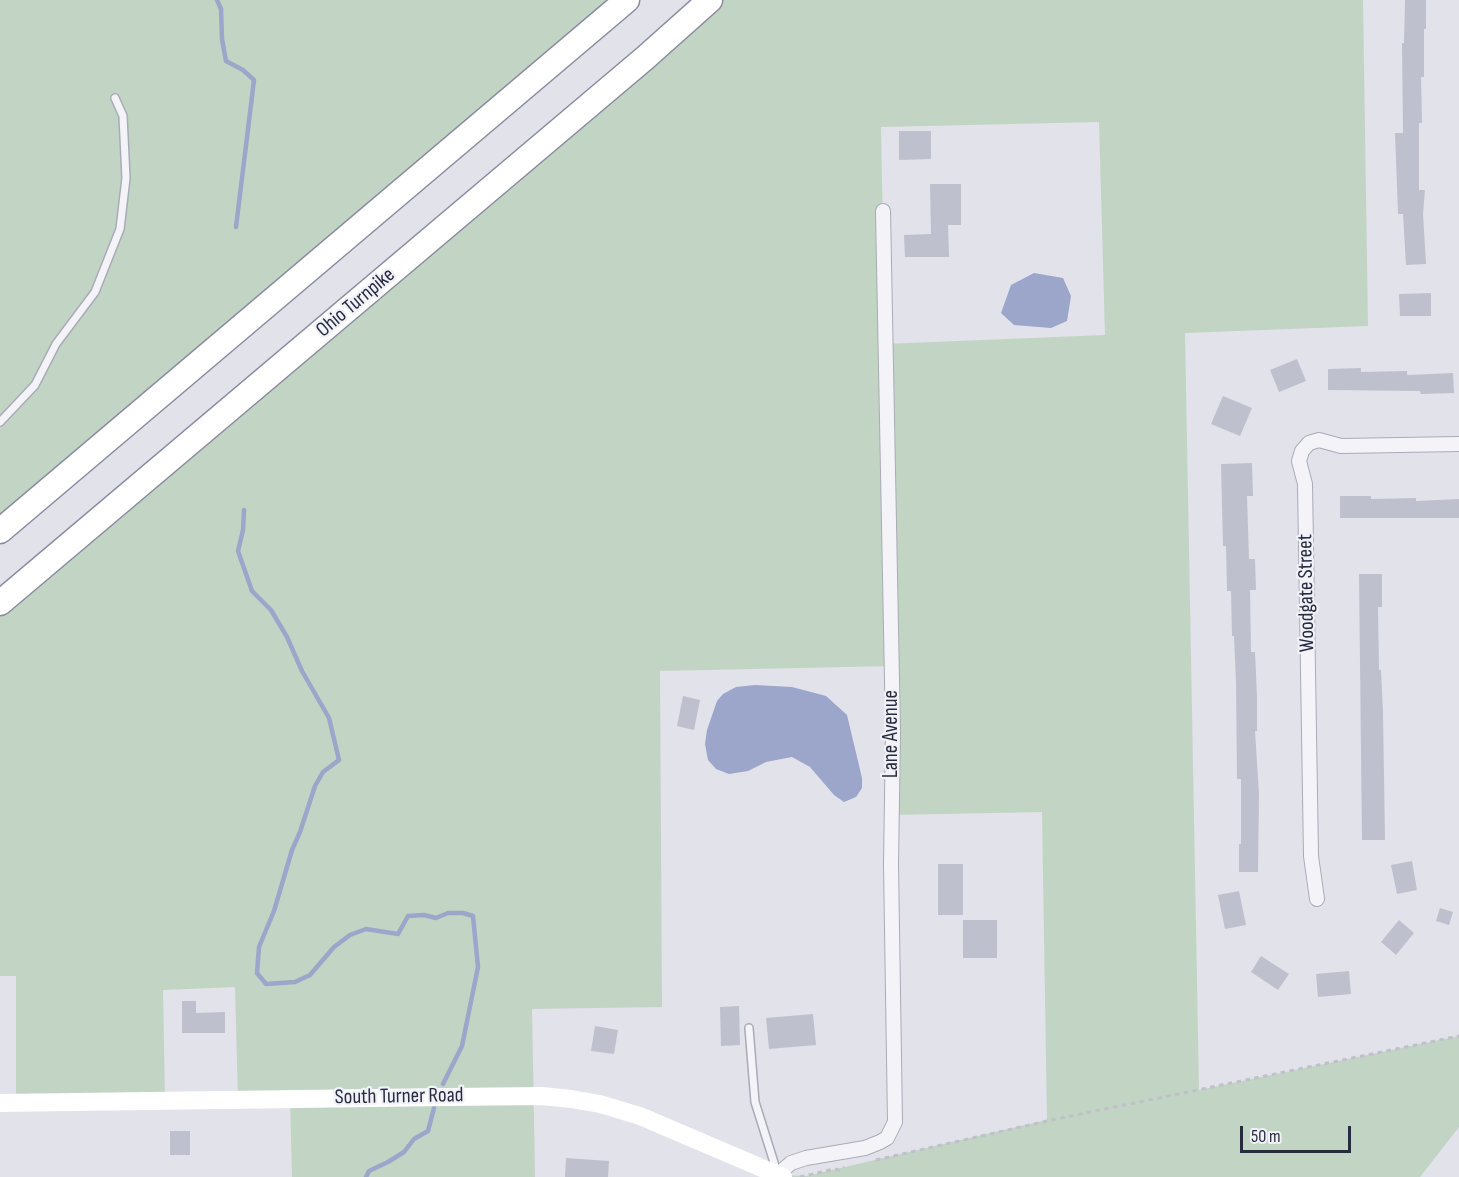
<!DOCTYPE html>
<html>
<head>
<meta charset="utf-8">
<style>
  body { margin:0 }
  #map { position:relative; width:1459px; height:1177px; overflow:hidden; background:#e1e2ea; font-family:"Sofia Sans Condensed",sans-serif }
  canvas { display:block }
  .scale { position:absolute; left:1240px; top:1126px; width:111px; height:27px; box-sizing:border-box; border:3px solid #292b42; border-top:0; padding-left:8px; font-size:18px; line-height:21px; white-space:nowrap; color:#292b42; -webkit-text-stroke:4px #f1f2f7; paint-order:stroke }
</style>
</head>
<body>
<div id="map">
<canvas width="1459" height="1177"></canvas>
<div class="scale">50 m</div>
</div>
<script>
const c = document.querySelector('canvas').getContext('2d');
c.lineJoin = 'round';
function paint(path, color) { c.fillStyle = color; c.fill(path, 'evenodd'); }
const poly = rows => new Path2D(rows.map(r => 'M' + r).join(''));
function strokePath(path, color, width, dash) { c.strokeStyle = color; c.lineWidth = width; c.lineCap = dash ? 'butt' : 'round'; c.setLineDash(dash || []); c.stroke(path); }
function label(font, color, halo, rows, align = 'center') {
  c.font = font + ' "Sofia Sans Condensed",sans-serif'; c.lineWidth = 4.5; c.setLineDash([]); c.textBaseline = 'middle'; c.strokeStyle = halo; c.fillStyle = color; for (const [text, x, y, turn = 0] of rows) {
    c.save(); c.translate(x, y); c.rotate((+turn || 0) * Math.PI / 180); c.textAlign = isNaN(turn) ? turn : align; if (halo) c.strokeText(text, 0, 0); c.fillText(text, 0, 0); c.restore();
  }
}
paint(poly([
  [0,0,627,0,0,531],
  [710,0,1363,0,1368,326,1185,333,1199,1090,1459,1036,1459,1127,1420,1177,783,1177,777,1175,806,1176,1047,1120,1042,812,892,815,891,666,660,671,662,1007,532,1009,535,1177,292,1177,290,1099,238,1099,235,987,163,990,165,1100,16,1102,16,976,0,976,0,603],
  [1099,122,1105,335,885,344,881,127]
]), '#c2d4c3');
paint(poly([
  [1034,273,1063,278,1071,296,1067,321,1051,328,1014,325,1001,313,1011,285],
  [755,685,792,687,826,696,847,715,862,778,862,788,856,797,844,802,834,795,810,767,792,757,766,762,748,771,729,774,716,769,708,760,705,744,707,730,717,701,723,694,736,687]
]), '#9ca5ca');
strokePath(poly([
  [217,0,221,9,222,39,226,61,243,70,254,80,236,227],
  [244,510,243,530,238,551,252,591,271,610,287,637,302,671,329,718,339,760,323,772,315,786,300,832,292,850,274,911,259,947,257,973,266,984,295,982,310,975,334,947,350,935,366,929,398,934,408,916,424,915,436,918,448,913,463,913,473,916,478,967,462,1046,443,1084],
  [366,1177,369,1171,388,1162,404,1152,414,1139,428,1131,434,1108]
]), '#9ca5ca', 4.5);
paint(poly([
  [1405,0,1426,0,1426,29,1424,29,1424,77,1421,77,1422,123,1419,123,1419,190,1425,190,1423,214,1426,264,1406,265,1403,214,1398,214,1395,133,1403,133,1402,43,1404,43],
  [899,131,931,131,931,159,899,160],
  [930,184,961,184,961,225,948,225,949,257,905,257,904,235,931,234],
  [1431,293,1431,316,1400,316,1399,294],
  [1297,359,1306,381,1279,392,1270,370],
  [1361,368,1361,372,1407,371,1407,375,1453,373,1454,393,1421,394,1420,391,1328,390,1328,369],
  [1223,396,1252,408,1240,436,1211,424],
  [1252,463,1253,496,1247,496,1249,559,1255,559,1256,590,1250,590,1251,652,1255,652,1257,697,1257,731,1255,731,1259,794,1258,872,1239,872,1239,844,1241,844,1241,779,1237,779,1236,683,1234,636,1232,636,1231,591,1227,591,1226,546,1223,546,1221,464],
  [1340,496,1371,496,1371,499,1416,498,1416,501,1459,499,1459,518,1340,518],
  [1359,574,1382,574,1382,607,1378,607,1379,670,1381,670,1383,713,1385,840,1362,840],
  [683,696,700,700,694,730,677,726],
  [1412,861,1417,890,1397,894,1391,865],
  [938,864,963,864,963,915,938,915],
  [1239,891,1246,925,1225,929,1218,895],
  [1440,908,1453,912,1449,925,1436,921],
  [963,920,997,920,997,958,963,958],
  [1399,920,1414,933,1396,955,1381,942],
  [1261,956,1289,974,1278,990,1251,972],
  [1349,971,1351,994,1318,997,1316,974],
  [182,1001,196,1001,196,1013,225,1012,225,1033,182,1033],
  [739,1006,740,1045,721,1046,720,1007],
  [813,1014,816,1045,769,1049,766,1018],
  [595,1026,618,1030,614,1054,591,1051],
  [170,1131,190,1131,190,1155,170,1155],
  [566,1158,609,1161,608,1177,565,1177]
]), '#bfc0cd');
const lane = poly([
  [0,422,35,385,56,344,95,292,120,229,126,178,123,116,115,98],
  [749,1028,755,1102,777,1172]
]);
const street = poly([
  [1317,899,1311,856,1305,484,1299,461,1302,451,1309,443,1319,440,1341,446,1459,444],
  [777,1175,791,1163,806,1158,865,1148,880,1142,887,1138,895,1122,891,864,893,732,883,211]
]);
const highway = poly([
  [0,531,627,0],
  [0,603,645,58,710,0]
]);
strokePath(lane, '#aaabb8', 10);
strokePath(street, '#aaabb8', 16);
strokePath(highway, '#898ba1', 27);
strokePath(poly([
  [876,1160,1047,1121,1459,1036],
  [800,1177,834,1169,839,1170,844,1167]
]), '#bfc0c9', 3, [4.5, 4.5]);
strokePath(lane, '#f4f4f8', 7);
strokePath(street, '#f4f4f8', 14);
strokePath(poly([
  [0,1103,447,1097,542,1096,571,1099,600,1104,640,1116,783,1177]
]), '#fff', 18);
strokePath(highway, '#fff', 24);
label('21px', '#292b42', '#f1f2f7', [
  ["Ohio Turnpike",356,303,-40],
  ["Woodgate Street",1307,593,-91],
  ["Lane Avenue",892,734,-90],
  ["South Turner Road",399,1097,-1]
]);
</script>
</body>
</html>
